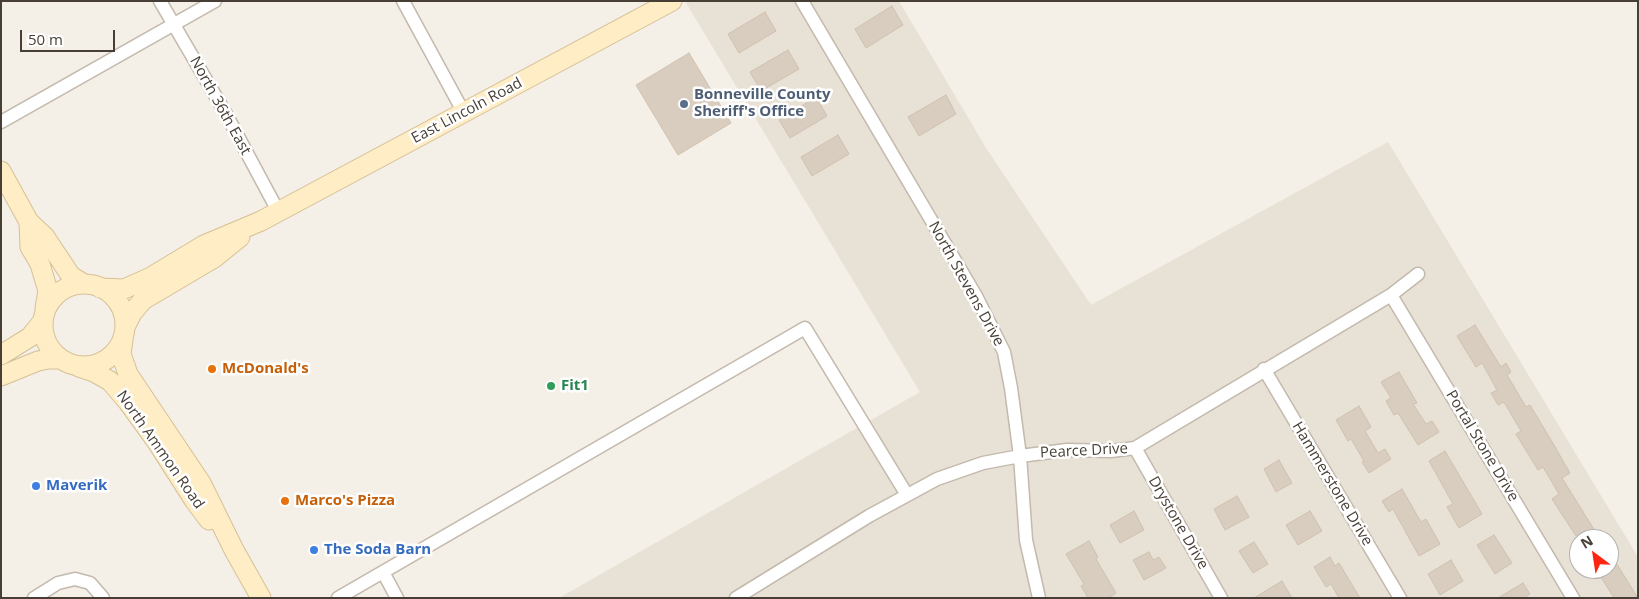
<!DOCTYPE html>
<html>
<head>
<meta charset="utf-8">
<style>
  body { margin:0 }
  #map { position:relative; width:1639px; height:599px; overflow:hidden; background:#f4efe7; font-family:"Open Sans",sans-serif }
  canvas { display:block }
  .frame { position:absolute; inset:0; border:2px solid #473f36; pointer-events:none }
  .north { position:absolute; left:1569px; top:529px; width:50px; height:50px; box-sizing:border-box; background:#fff; border:1px solid #b5b2af; border-radius:50%; rotate:329deg; font-size:14px; font-weight:700; line-height:20px; text-align:center; color:#473f36 }
  .north::after { content:''; display:block; margin:auto; width:18px; height:22px; background:#ff2513; clip-path:polygon(50% 0,100% 100%,50% 72%,0 100%) }
  .scale { position:absolute; left:20px; top:30px; width:95px; height:22px; box-sizing:border-box; border:2px solid #473f36; border-top:0; padding-left:6px; font-size:15px; line-height:18px; white-space:nowrap; color:#473f36; -webkit-text-stroke:4px #fff; paint-order:stroke }
</style>
</head>
<body>
<div id="map">
<canvas width="1639" height="599"></canvas>
<div class="frame"></div>
<div class="north">N</div>
<div class="scale">50 m</div>
</div>
<script>
const c = document.querySelector('canvas').getContext('2d');
c.lineJoin = 'round';
function paint(path, color) { c.fillStyle = color; c.fill(path, 'evenodd'); }
const poly = rows => new Path2D(rows.map(r => 'M' + r).join(''));
function strokePath(path, color, width, dash) { c.strokeStyle = color; c.lineWidth = width; c.lineCap = dash ? 'butt' : 'round'; c.setLineDash(dash || []); c.stroke(path); }
function label(font, color, halo, rows, align = 'center') {
  c.font = font + ' "Open Sans",sans-serif'; c.lineWidth = 5; c.setLineDash([]); c.textBaseline = 'middle'; c.strokeStyle = halo; c.fillStyle = color; for (const [text, x, y, turn = 0] of rows) {
    c.save(); c.translate(x, y); c.rotate((+turn || 0) * Math.PI / 180); c.textAlign = isNaN(turn) ? turn : align; if (halo) c.strokeText(text, 0, 0); c.fillText(text, 0, 0); c.restore();
  }
}
paint(poly([
  [685,1,899,1,986,148,1091,305,1388,142,1638,557,1638,598,559,598,920,392],
  [1579,539,1609,539,1609,569,1579,569]
]), '#e8e1d5');
const building = poly([
  [892,6,903,25,866,48,855,29,892,6],
  [765,12,776,31,739,53,728,34,765,12],
  [788,50,799,69,761,91,750,72,788,50],
  [689,53,731,123,678,155,636,85,689,53],
  [946,95,956,114,919,136,908,117,946,95],
  [816,97,827,116,790,138,779,120,816,97],
  [838,135,849,154,812,176,801,157,838,135],
  [1475,325,1501,367,1506,363,1511,372,1507,375,1526,407,1530,405,1554,445,1570,473,1562,478,1600,539,1578,539,1552,499,1559,494,1543,467,1538,470,1516,434,1521,431,1504,402,1498,405,1491,393,1497,390,1482,363,1476,367,1457,336,1475,325],
  [1399,372,1417,403,1413,404,1426,424,1432,421,1439,432,1418,445,1398,413,1394,415,1386,401,1391,398,1381,382,1399,372],
  [1359,406,1371,427,1365,431,1378,453,1385,449,1391,459,1369,473,1362,462,1364,461,1351,439,1348,441,1336,420,1359,406],
  [1445,451,1482,514,1459,528,1447,507,1453,504,1429,461,1445,451],
  [1279,460,1292,483,1276,492,1264,469,1279,460],
  [1402,489,1421,522,1426,519,1440,544,1419,556,1393,509,1389,512,1382,501,1402,489],
  [1237,496,1249,517,1225,530,1214,509,1237,496],
  [1134,511,1144,530,1120,543,1110,525,1134,511],
  [1310,511,1322,531,1298,545,1286,525,1310,511],
  [1494,535,1512,563,1495,574,1477,545,1494,535],
  [1089,541,1098,557,1096,559,1116,593,1109,598,1088,598,1081,586,1084,584,1066,554,1089,541],
  [1254,542,1268,564,1253,573,1239,551,1254,542],
  [1149,552,1153,560,1159,557,1166,568,1144,580,1133,560,1149,552],
  [1609,553,1618,566,1638,598,1614,598,1596,569,1609,569,1609,553],
  [1330,557,1335,566,1339,563,1360,598,1339,598,1331,584,1326,587,1314,567,1330,557],
  [1451,560,1463,581,1440,595,1428,574,1451,560],
  [1282,581,1292,598,1254,598,1282,581],
  [1523,583,1530,594,1524,598,1498,598,1523,583]
]);
paint(building, '#d9cdbf');
strokePath(building, '#d1c1af', 1);
const street = poly([
  [160,1,226,114,278,211],
  [403,1,464,113],
  [802,1,976,296,1004,352,1011,388,1020,456,1026,540,1039,598],
  [1,122,215,1],
  [1391,295,1573,598],
  [1264,369,1400,598],
  [1135,448,1221,598],
  [383,572,397,598],
  [34,598,58,583,75,579,90,583,103,598],
  [338,598,805,328,907,495],
  [736,598,869,516,937,479,983,463,1020,456,1067,450,1111,451,1135,448,1391,295,1418,274]
]);
const secondary = poly([
  [1,171,29,222,45,237,71,276,84,284],
  [29,222,30,247,40,264,48,291,45,308],
  '43 325a41 41 0 1 1 82 0a41 41 0 1 1-82 0Z',
  [100,288,124,289,151,277,204,245,261,221,672,1],
  [125,327,132,313,143,300,214,258,240,237],
  [123,340,121,354,128,374,201,483,234,550,261,598],
  [1,355,30,337,42,322],
  [79,367,94,372,110,381,128,402,157,442,194,500,209,520],
  [1,376,38,361,49,359,60,359]
]);
strokePath(street, '#c3b9ac', 15);
strokePath(secondary, '#d6c096', 21);
strokePath(street, '#fff', 12);
strokePath(secondary, '#ffedc6', 19);
for (const [x, y, r, color] of [
  [684,104,5,"#5c6f8a"],
  [212,369,5,"#e8710a"],
  [551,386,5,"#2e9e5b"],
  [36,486,5,"#3f7fe0"],
  [285,501,5,"#e8710a"],
  [314,550,5,"#3f7fe0"]
]) { const dot = new Path2D(); dot.arc(x, y, r, 0, 2 * Math.PI); c.fillStyle = color; c.fill(dot); strokePath(dot, '#fff', 2); }
label('bold 15px', '#4e5e75', '#fff', [
  ["Bonneville County",694,95],
  ["Sheriff's Office",694,112]
], 'left');
label('15px', '#473f36', '#fff', [
  ["North 36th East",220,106,61],
  ["East Lincoln Road",467,111,-28],
  ["North Stevens Drive",966,284,61],
  ["Portal Stone Drive",1482,446,59],
  ["North Ammon Road",160,450,55],
  ["Pearce Drive",1084,451,-3],
  ["Hammerstone Drive",1332,484,59],
  ["Drystone Drive",1178,523,60]
]);
label('bold 15px', '#c56008', '#fff', [
  ["McDonald's",222,369],
  ["Marco's Pizza",295,501]
], 'left');
label('bold 15px', '#27864d', '#fff', [
  ["Fit1",561,386]
], 'left');
label('bold 15px', '#366cbe', '#fff', [
  ["Maverik",46,486],
  ["The Soda Barn",324,550]
], 'left');
</script>
</body>
</html>
